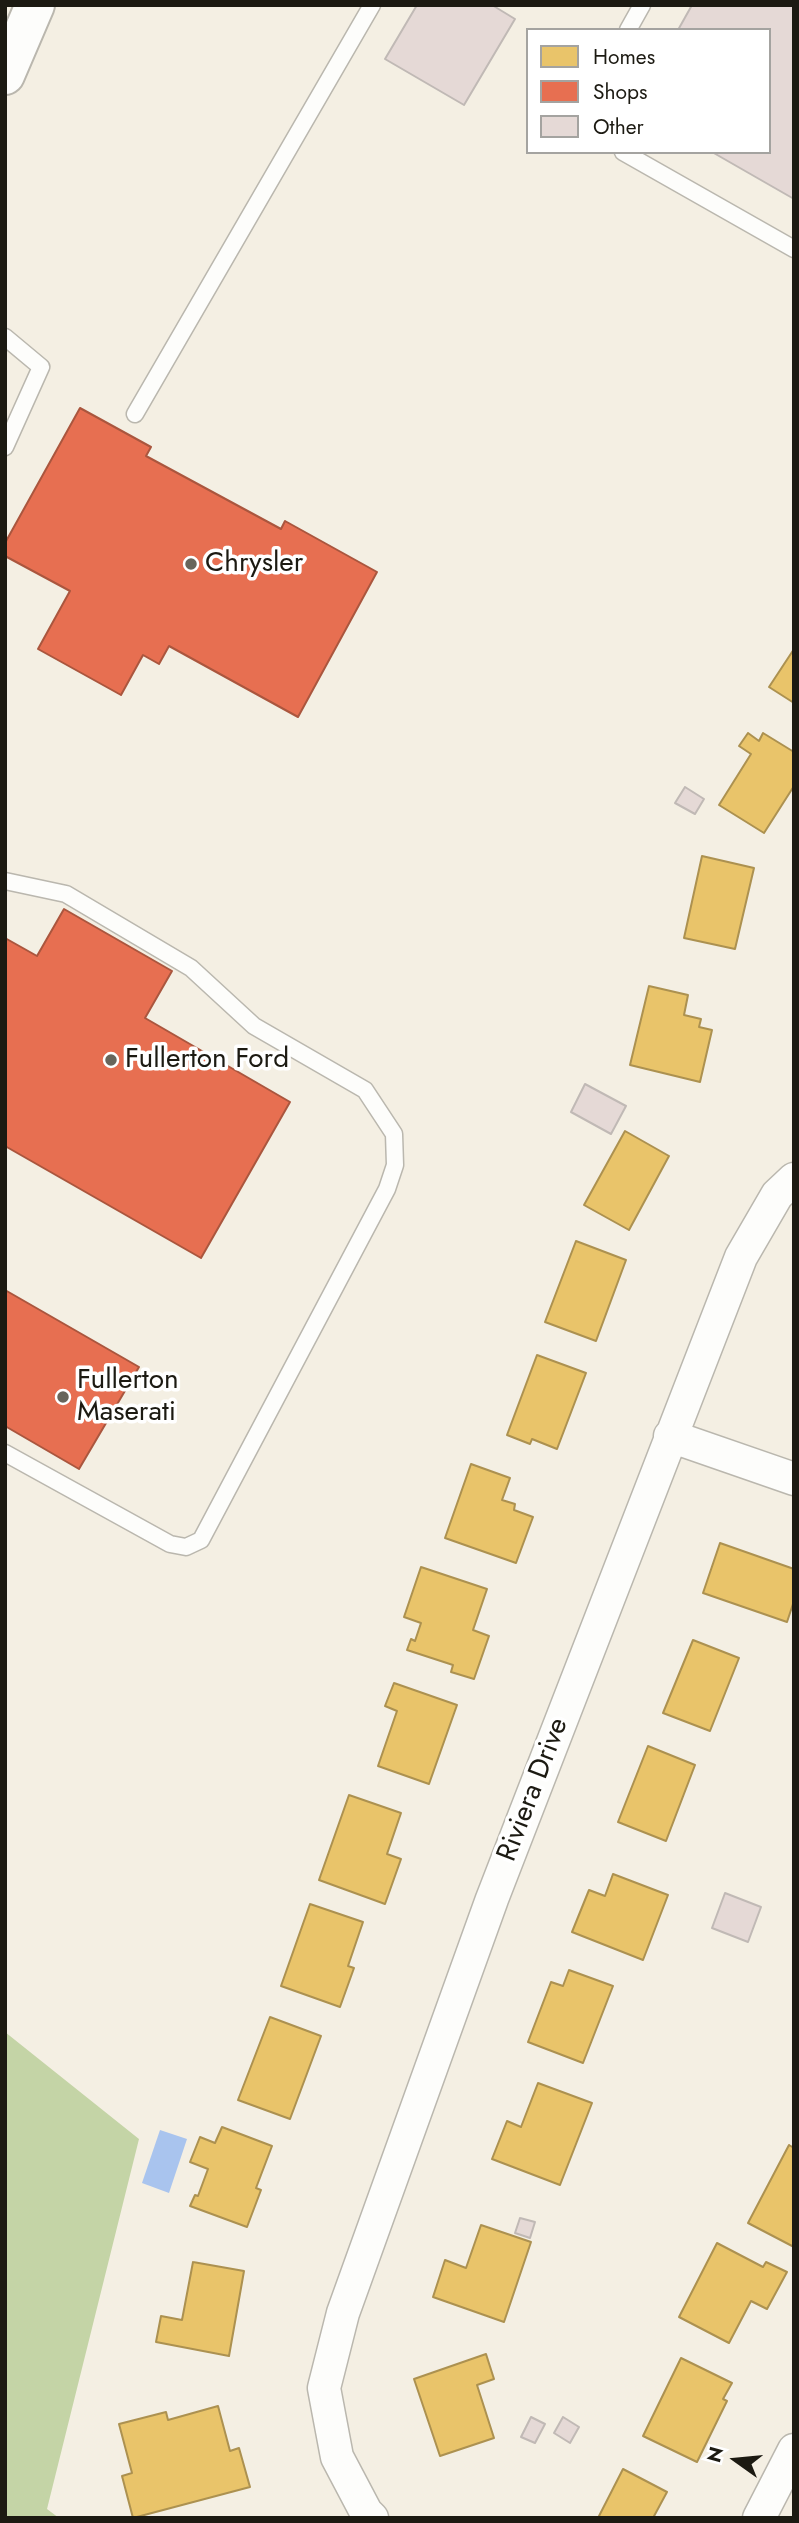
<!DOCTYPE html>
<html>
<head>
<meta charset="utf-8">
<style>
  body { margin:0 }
  #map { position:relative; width:799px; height:2523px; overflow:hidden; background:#f4efe3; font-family:Jost,sans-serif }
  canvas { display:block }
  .frame { position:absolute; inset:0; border:7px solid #1c1a12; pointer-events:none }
  .legend { position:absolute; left:526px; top:28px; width:245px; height:126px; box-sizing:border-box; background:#fff; border:2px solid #a4a3a0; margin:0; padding:9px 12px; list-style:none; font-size:21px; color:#1c1a12 }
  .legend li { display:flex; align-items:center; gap:14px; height:35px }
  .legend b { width:35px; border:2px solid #a4a3a0 }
  .north { position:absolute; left:701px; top:2425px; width:70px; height:70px; -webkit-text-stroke:5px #fff; paint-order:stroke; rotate:285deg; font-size:19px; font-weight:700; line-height:28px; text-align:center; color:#1c1a12 }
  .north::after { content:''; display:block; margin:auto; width:24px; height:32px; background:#1c1a12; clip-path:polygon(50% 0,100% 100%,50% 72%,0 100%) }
</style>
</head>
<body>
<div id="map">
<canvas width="799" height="2523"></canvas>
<div class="frame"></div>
<ul class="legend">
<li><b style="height:19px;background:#e9c46a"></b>Homes</li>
<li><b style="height:19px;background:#e76f51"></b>Shops</li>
<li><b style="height:19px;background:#e5d9d6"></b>Other</li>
</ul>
<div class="north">N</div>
</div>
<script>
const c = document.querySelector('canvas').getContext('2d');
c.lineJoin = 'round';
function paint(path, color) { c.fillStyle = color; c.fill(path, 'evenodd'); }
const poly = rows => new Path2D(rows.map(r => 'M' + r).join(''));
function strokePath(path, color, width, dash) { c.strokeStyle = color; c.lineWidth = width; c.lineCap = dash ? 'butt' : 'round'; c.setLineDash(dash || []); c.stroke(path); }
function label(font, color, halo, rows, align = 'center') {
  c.font = font + ' Jost,sans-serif'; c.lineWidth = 7; c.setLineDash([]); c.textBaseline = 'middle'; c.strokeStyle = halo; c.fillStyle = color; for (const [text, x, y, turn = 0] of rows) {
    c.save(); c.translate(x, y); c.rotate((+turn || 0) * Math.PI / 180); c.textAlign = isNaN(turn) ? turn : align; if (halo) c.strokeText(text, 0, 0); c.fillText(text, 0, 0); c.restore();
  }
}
paint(poly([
  [5,2032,139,2139,47,2509,59,2518,5,2518]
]), '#c4d4a6');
paint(poly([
  [160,2130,187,2139,169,2193,142,2183]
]), '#a9c4ee');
const homes = poly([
  [794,649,794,703,769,687,794,649],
  [748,733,759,741,763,733,794,752,794,786,764,833,719,805,751,754,739,746,748,733],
  [702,856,754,868,735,949,684,938,702,856],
  [649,986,688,995,684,1015,701,1019,699,1027,712,1030,700,1082,630,1065,649,986],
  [625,1131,669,1156,629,1230,584,1205,625,1131],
  [576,1241,626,1260,596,1341,545,1322,576,1241],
  [537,1355,586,1373,557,1449,532,1439,530,1444,507,1435,537,1355],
  [471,1464,510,1478,502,1500,515,1504,514,1510,533,1517,516,1563,445,1538,471,1464],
  [720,1543,794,1569,794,1601,787,1622,703,1593,720,1543],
  [421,1567,487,1589,473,1630,489,1636,474,1679,451,1672,453,1665,407,1650,411,1639,415,1641,421,1623,404,1617,421,1567],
  [693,1640,739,1658,710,1731,663,1713,693,1640],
  [394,1683,457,1705,429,1784,378,1766,397,1711,385,1706,394,1683],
  [648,1746,695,1765,666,1841,618,1822,648,1746],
  [349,1795,401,1813,387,1854,401,1859,385,1904,319,1880,349,1795],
  [613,1874,668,1895,643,1960,572,1932,589,1890,605,1896,613,1874],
  [310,1904,363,1922,348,1966,354,1968,340,2007,281,1986,310,1904],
  [569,1970,613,1986,583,2063,528,2042,551,1982,563,1986,569,1970],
  [270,2017,321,2036,290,2119,238,2100,270,2017],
  [538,2083,592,2103,560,2185,492,2159,507,2121,521,2127,538,2083],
  [222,2127,272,2146,256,2188,261,2190,247,2227,190,2206,195,2195,198,2196,208,2169,190,2162,200,2137,215,2143,222,2127],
  [789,2145,794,2148,794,2247,748,2223,789,2145],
  [481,2225,531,2242,504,2322,433,2297,445,2260,466,2268,481,2225],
  [717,2243,763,2267,766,2262,787,2272,767,2309,751,2301,729,2343,679,2317,717,2243],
  [193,2262,244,2271,229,2356,156,2342,161,2316,182,2320,193,2262],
  [486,2354,494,2379,477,2385,494,2438,440,2456,414,2379,486,2354],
  [681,2358,732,2383,723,2399,727,2401,697,2462,643,2436,681,2358],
  [218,2406,230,2451,239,2448,250,2487,133,2518,122,2476,132,2473,119,2424,166,2412,168,2420,218,2406],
  [623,2469,667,2492,653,2518,598,2518,623,2469]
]);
paint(homes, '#e9c46a');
strokePath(homes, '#ac9150', 2);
const shops = poly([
  [80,408,151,447,146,456,281,529,285,521,377,572,298,717,169,646,159,664,143,655,121,695,38,649,70,591,5,556,5,543,80,408],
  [64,909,172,971,145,1018,290,1102,201,1258,5,1146,5,938,37,956,64,909],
  [5,1290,139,1367,79,1469,5,1426,5,1290]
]);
paint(shops, '#e76f51');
strokePath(shops, '#aa563e', 2);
const building = poly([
  [417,5,492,5,515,19,464,105,385,59,417,5],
  [692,5,794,5,794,199,712,152,769,152,769,30,678,30,692,5],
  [685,787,704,799,695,814,675,803,685,787],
  [585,1084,626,1106,611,1134,571,1112,585,1084],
  [725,1893,761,1907,748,1942,712,1928,725,1893],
  [520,2218,535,2222,530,2238,515,2233,520,2218],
  [531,2417,545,2424,535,2443,521,2437,531,2417],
  [563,2417,579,2427,570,2443,554,2433,563,2417]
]);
paint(building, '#e5d9d6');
strokePath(building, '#c0b9b5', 2);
const service = poly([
  [628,30,642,5],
  [623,152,794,249],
  [5,337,41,367,5,447],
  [135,414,372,5],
  [5,881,66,894,191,968,254,1026,365,1090,394,1134,395,1165,387,1189,201,1540,186,1547,170,1544,5,1453]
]);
const minor = poly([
  [670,1436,794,1479],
  [372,2518,366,2512,337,2457,324,2388,343,2313,492,1899,741,1257,777,1195,794,1179],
  [759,2518,794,2450]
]);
const trunk = poly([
  [5,75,35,5]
]);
strokePath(service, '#bab7ae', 19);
strokePath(minor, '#bab7ae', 35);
strokePath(trunk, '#bab7ae', 42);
strokePath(service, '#fdfdfb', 16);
strokePath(minor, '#fdfdfb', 32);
strokePath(trunk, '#fdfdfb', 38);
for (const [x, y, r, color] of [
  [191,564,7,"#68655b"],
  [111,1060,7,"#68655b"],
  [63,1397,7,"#68655b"]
]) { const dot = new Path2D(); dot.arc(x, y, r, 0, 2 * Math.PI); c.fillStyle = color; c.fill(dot); strokePath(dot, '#fff', 2.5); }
label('28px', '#1c1a12', '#fff', [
  ["Chrysler",205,564],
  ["Fullerton Ford",125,1060],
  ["Fullerton",77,1381],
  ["Maserati",77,1413]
], 'left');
label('28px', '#1c1a12', '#fff', [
  ["Riviera Drive",534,1790,-69]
]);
</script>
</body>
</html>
